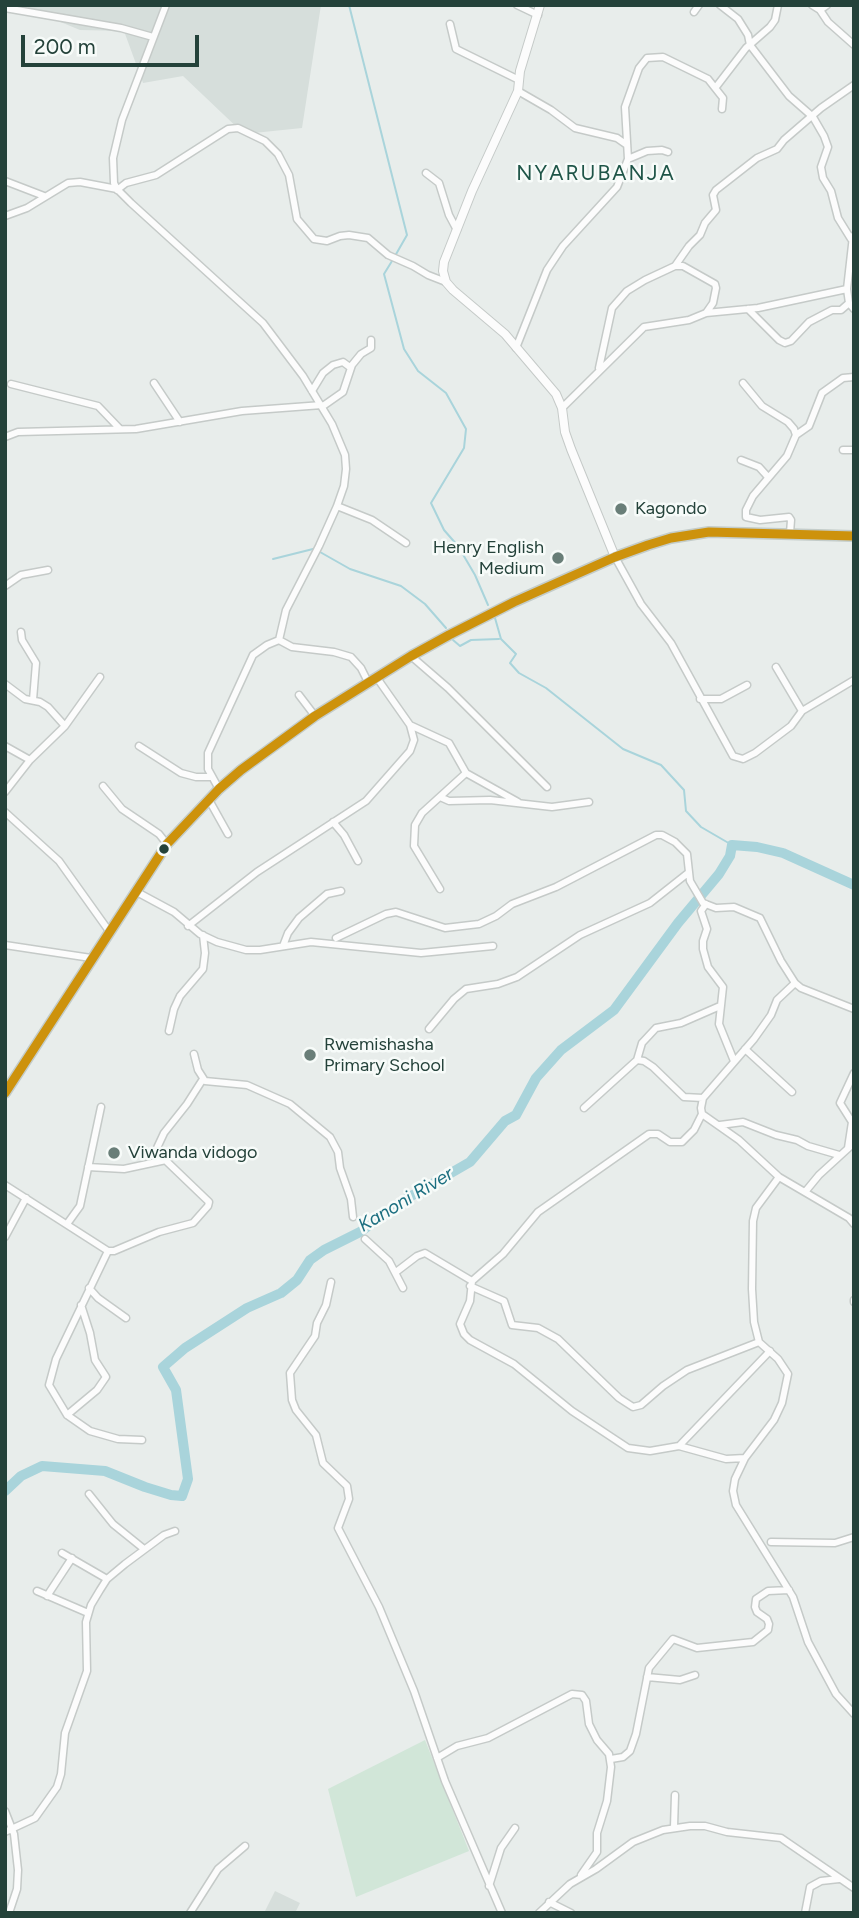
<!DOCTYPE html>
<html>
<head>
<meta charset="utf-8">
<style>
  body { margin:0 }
  #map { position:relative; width:859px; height:1918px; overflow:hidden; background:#e8edeb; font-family:Figtree,sans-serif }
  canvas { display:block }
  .frame { position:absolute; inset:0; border:7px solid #24423a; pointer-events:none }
  .scale { position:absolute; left:21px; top:35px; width:178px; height:32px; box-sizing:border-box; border:4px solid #24423a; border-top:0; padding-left:9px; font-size:21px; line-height:24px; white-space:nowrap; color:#24423a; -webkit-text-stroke:5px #f7fbf9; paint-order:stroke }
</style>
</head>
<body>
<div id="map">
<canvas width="859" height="1918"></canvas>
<div class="frame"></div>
<div class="scale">200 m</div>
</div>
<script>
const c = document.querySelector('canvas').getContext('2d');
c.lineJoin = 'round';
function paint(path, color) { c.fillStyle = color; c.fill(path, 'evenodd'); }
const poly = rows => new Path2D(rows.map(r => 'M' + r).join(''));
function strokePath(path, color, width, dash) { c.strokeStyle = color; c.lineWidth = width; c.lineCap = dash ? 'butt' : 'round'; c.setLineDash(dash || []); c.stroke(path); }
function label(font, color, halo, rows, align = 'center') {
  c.font = font + ' Figtree,sans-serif'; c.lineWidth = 5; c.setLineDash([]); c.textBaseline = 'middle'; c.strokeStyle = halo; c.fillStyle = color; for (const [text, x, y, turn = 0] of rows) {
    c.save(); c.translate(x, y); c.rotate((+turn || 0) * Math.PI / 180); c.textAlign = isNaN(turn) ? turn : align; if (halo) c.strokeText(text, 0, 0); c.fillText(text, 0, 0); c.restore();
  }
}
paint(poly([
  [26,5,321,5,302,128,244,134,183,76,143,83,124,31,80,30,29,9],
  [275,1891,300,1903,295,1913,264,1913]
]), '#d6dedb');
paint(poly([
  [425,1740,469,1851,356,1897,328,1789]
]), '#d1e6d8');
strokePath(poly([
  [349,5,407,235,395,256],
  [392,261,384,274,404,349,418,371,446,393,466,429,464,448,431,503,444,530,458,546,475,575,488,605],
  [320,552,350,569,401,586,425,604,446,628],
  [273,559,313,549],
  [495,618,501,639,516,654,510,663,519,673,546,688,623,749,661,765,684,790,686,811,701,827,732,845],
  [453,640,460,646,471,640,499,639]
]), '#a9d4db', 2);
strokePath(poly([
  [5,1491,21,1476,42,1466,105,1471,145,1487,171,1495,182,1496,188,1479,176,1390,163,1367,185,1348,247,1308,281,1293,297,1280,310,1260,324,1250,360,1232,406,1199,470,1162,505,1121,516,1115,536,1078,561,1050,614,1010,678,923,719,874,730,856,732,845,757,847,783,853,854,885]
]), '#a9d4db', 10);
const minor = poly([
  [166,5,122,120,113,158,114,183,117,189,131,203,263,323,303,376,332,424,345,455,346,469,344,486,337,506,319,546,286,610,279,640,292,647,334,652,351,657,361,668,368,682],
  [517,5,538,15],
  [720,5,738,19,748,35,750,45,789,96,813,117,824,136,828,147,821,167,823,178,831,191,838,218,851,239],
  [812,5,820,10,827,5],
  [5,8,121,28,153,37],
  [820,10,828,22,854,45],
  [694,12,699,5],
  [450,24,456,49,519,80],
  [716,87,746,48,770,27,775,20,778,5],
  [518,91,551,110,575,128,617,138,627,145],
  [628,159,625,107,639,68,647,58,663,57,708,79,723,98,722,109],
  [426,173,439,183,449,215,457,230],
  [5,181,44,196],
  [117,190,126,183,156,175,228,129,238,128,265,141,278,154,289,175,297,219,314,239,327,241,340,236,349,235,368,238,388,255,413,266,428,275,446,282],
  [5,216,27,208,68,183,80,182,117,189],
  [853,236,847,289,849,303,854,309],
  [675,266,689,246,700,235,705,223,716,210,713,195,716,190,757,158,777,149,784,140,821,108,854,85],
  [748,309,779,340,785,343,791,341,809,322,832,310,841,310,849,303],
  [516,348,547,270,563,246,617,187,628,159,647,151,662,150,668,152],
  [599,368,612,308,627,291,645,280,675,266,683,266,715,284,716,288,713,303,706,313],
  [154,383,180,422],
  [743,383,762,406,788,422,794,429,796,435,787,456,753,496,746,510,746,517,760,520,789,517,791,520,790,533],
  [11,384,98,406,120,429],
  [312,391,323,373,333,365,343,362,351,368],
  [323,406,343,392,352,365,361,354,371,348,371,340],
  [562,408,644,327,689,320,706,313,758,308,847,289],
  [796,435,809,426,822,393,843,378,854,377],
  [5,437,18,432,136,429,242,411,322,405],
  [843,450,854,450],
  [741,460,759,467,768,477],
  [337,506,372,520,406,543],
  [615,557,641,604,671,643,733,756,743,759,755,753,791,726,802,711,854,680],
  [5,586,21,575,48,570],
  [21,632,22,640,36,663,33,700],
  [411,656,448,688,547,787],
  [776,667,802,711],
  [377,678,410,725,449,743,466,773,518,802],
  [5,684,25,699,40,702,48,707,65,726],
  [299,695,315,716],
  [700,699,721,699,747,685],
  [5,746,30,760],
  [139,746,181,773,196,777,212,777],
  [103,786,122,809,159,834,167,844],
  [219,789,208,769,208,753,253,655,267,645,279,640],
  [5,792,30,760,65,726,100,677],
  [440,797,449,801,490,800,552,807,589,802],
  [209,800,228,834],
  [5,812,59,861,109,931],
  [333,822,344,835,358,861],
  [440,889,414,846,415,825,422,813,466,773],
  [135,891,174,912,200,934,217,942,246,950,260,950,311,942,421,953,493,946],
  [706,904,701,911,707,929,703,941,703,949,708,967,723,987,719,1024,734,1061],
  [188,926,257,872,366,801,410,751,414,740,410,725],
  [336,938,386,914,396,912,445,928,479,924,496,916,512,904,556,887,656,835,662,835,675,842,687,854,690,881,703,903,716,908,734,907,760,918,781,961,795,983,801,988,854,1009],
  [5,945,91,958],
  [283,946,288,933,299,918,327,894,341,891],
  [429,1029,454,999,466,989,498,984,517,977,580,935,650,903,688,873],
  [169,1031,174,1009,180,996,203,969,205,953,203,935],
  [745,1049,792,1092],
  [194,1054,198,1070,205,1081,247,1085,290,1104,330,1137,338,1152,340,1168,351,1199,353,1217],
  [637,1060,642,1043,656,1028,681,1023,720,1006],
  [584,1108,637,1060,644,1061,653,1067,684,1097,703,1098],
  [702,1114,701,1108,703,1098,754,1039,771,1015,777,1000,795,983],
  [720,1125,743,1122,776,1135,797,1140,808,1146,839,1155],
  [848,1148,852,1122,840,1103,854,1073],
  [88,1167,124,1169,166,1160],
  [5,1185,108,1251,114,1251,159,1232,193,1223,208,1206,209,1202,159,1154,157,1148,164,1133,187,1104,203,1079],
  [805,1192,819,1175,854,1143],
  [67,1224,80,1206,101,1107],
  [854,1224,849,1218,779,1177,739,1140,702,1114,694,1130,682,1142,670,1142,658,1134,649,1134,538,1212,503,1254,472,1281,470,1301,460,1324,464,1334,470,1340,514,1364,572,1411,628,1448,650,1451,679,1446,726,1459,745,1458,735,1479,733,1491,736,1505,793,1597,808,1642,836,1694,854,1714],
  [5,1237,26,1198],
  [365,1239,389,1261,403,1288],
  [108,1251,56,1359,49,1385,67,1415,90,1431,118,1439,142,1440],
  [396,1272,417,1256,425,1253,472,1281],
  [331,1282,326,1305,317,1323,315,1336,290,1373,292,1400,296,1410,316,1435,323,1463,347,1486,349,1499,338,1528,379,1607,414,1691,445,1781,502,1913],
  [470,1286,504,1301,512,1325,538,1328,558,1339,619,1398,633,1407,641,1405,663,1386,687,1370,759,1342],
  [89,1288,98,1298,126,1318],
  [854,1300,854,1302],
  [67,1415,97,1390,106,1377,95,1360,90,1333,81,1305],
  [679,1446,770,1351],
  [745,1458,774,1420,782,1403,788,1374,778,1359,759,1342,754,1322,752,1289,753,1221,756,1208,779,1177],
  [89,1494,113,1524,144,1549],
  [771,1542,835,1543,854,1537],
  [62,1553,107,1579],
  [37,1591,88,1613],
  [47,1596,72,1558],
  [647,1677,680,1680,695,1675],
  [437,1758,457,1746,488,1738,572,1694,582,1695,586,1701,589,1724,597,1740,609,1754,611,1767,607,1801,597,1833,597,1852,581,1875],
  [611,1759,623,1757,630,1751,636,1734,649,1668,673,1639,697,1648,753,1642,768,1630,769,1624,767,1619,757,1612,755,1607,756,1599,768,1591,789,1590],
  [5,1811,14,1834,18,1870,17,1889,9,1913],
  [674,1827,675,1795],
  [5,1832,35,1818,57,1787,61,1774,65,1733,87,1671,86,1622,91,1605,100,1590,107,1579,125,1564,164,1535,175,1531],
  [489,1886,501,1848,515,1828],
  [549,1902,571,1913],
  [190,1913,218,1869,245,1846],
  [539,1913,570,1884,596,1869,633,1842,663,1830,690,1826,705,1826,727,1832,781,1838,854,1888],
  [805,1913,810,1887,821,1881,839,1879]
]);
const tertiary = poly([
  [540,5,520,71,518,91,472,191,444,262,443,271,446,282,453,290,505,334,556,394,562,408,565,432,571,449,615,557]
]);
const trunk = poly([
  [5,1093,167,844,219,789,241,770,315,716,411,656,449,635,514,602,615,557,648,545,671,538,709,532,854,536]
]);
strokePath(minor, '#c5cac8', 9);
strokePath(tertiary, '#c5cac8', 10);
strokePath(trunk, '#c3ccc9', 12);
strokePath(minor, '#fcfcfc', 6);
strokePath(tertiary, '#fcfcfc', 8);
strokePath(trunk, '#c6cecc', 10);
strokePath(poly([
  [5,1093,167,844,219,789,241,770,315,716,411,656,449,635,514,602,615,557,648,545,671,538,709,532,854,536]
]), '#cd920c', 9);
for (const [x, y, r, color] of [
  [621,509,7,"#697e78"],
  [558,558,7,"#697e78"],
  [164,849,6,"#24423a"],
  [310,1055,7,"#697e78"],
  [114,1153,7,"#697e78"]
]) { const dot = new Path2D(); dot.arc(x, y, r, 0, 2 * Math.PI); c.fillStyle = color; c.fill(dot); strokePath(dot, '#f7fbf9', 2.5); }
label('18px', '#24423a', '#f7fbf9', [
  ["Kagondo",635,509],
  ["Henry English",544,548,"right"],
  ["Medium",544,569,"right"],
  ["Rwemishasha",324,1045],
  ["Primary School",324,1066],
  ["Viwanda vidogo",128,1153]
], 'left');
label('italic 19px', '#1c6f80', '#f7fbf9', [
  ["Kanoni River",406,1200,-31]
]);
c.letterSpacing = '2px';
label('21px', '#1f5548', '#f7fbf9', [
  ["NYARUBANJA",596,174]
]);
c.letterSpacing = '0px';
</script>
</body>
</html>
